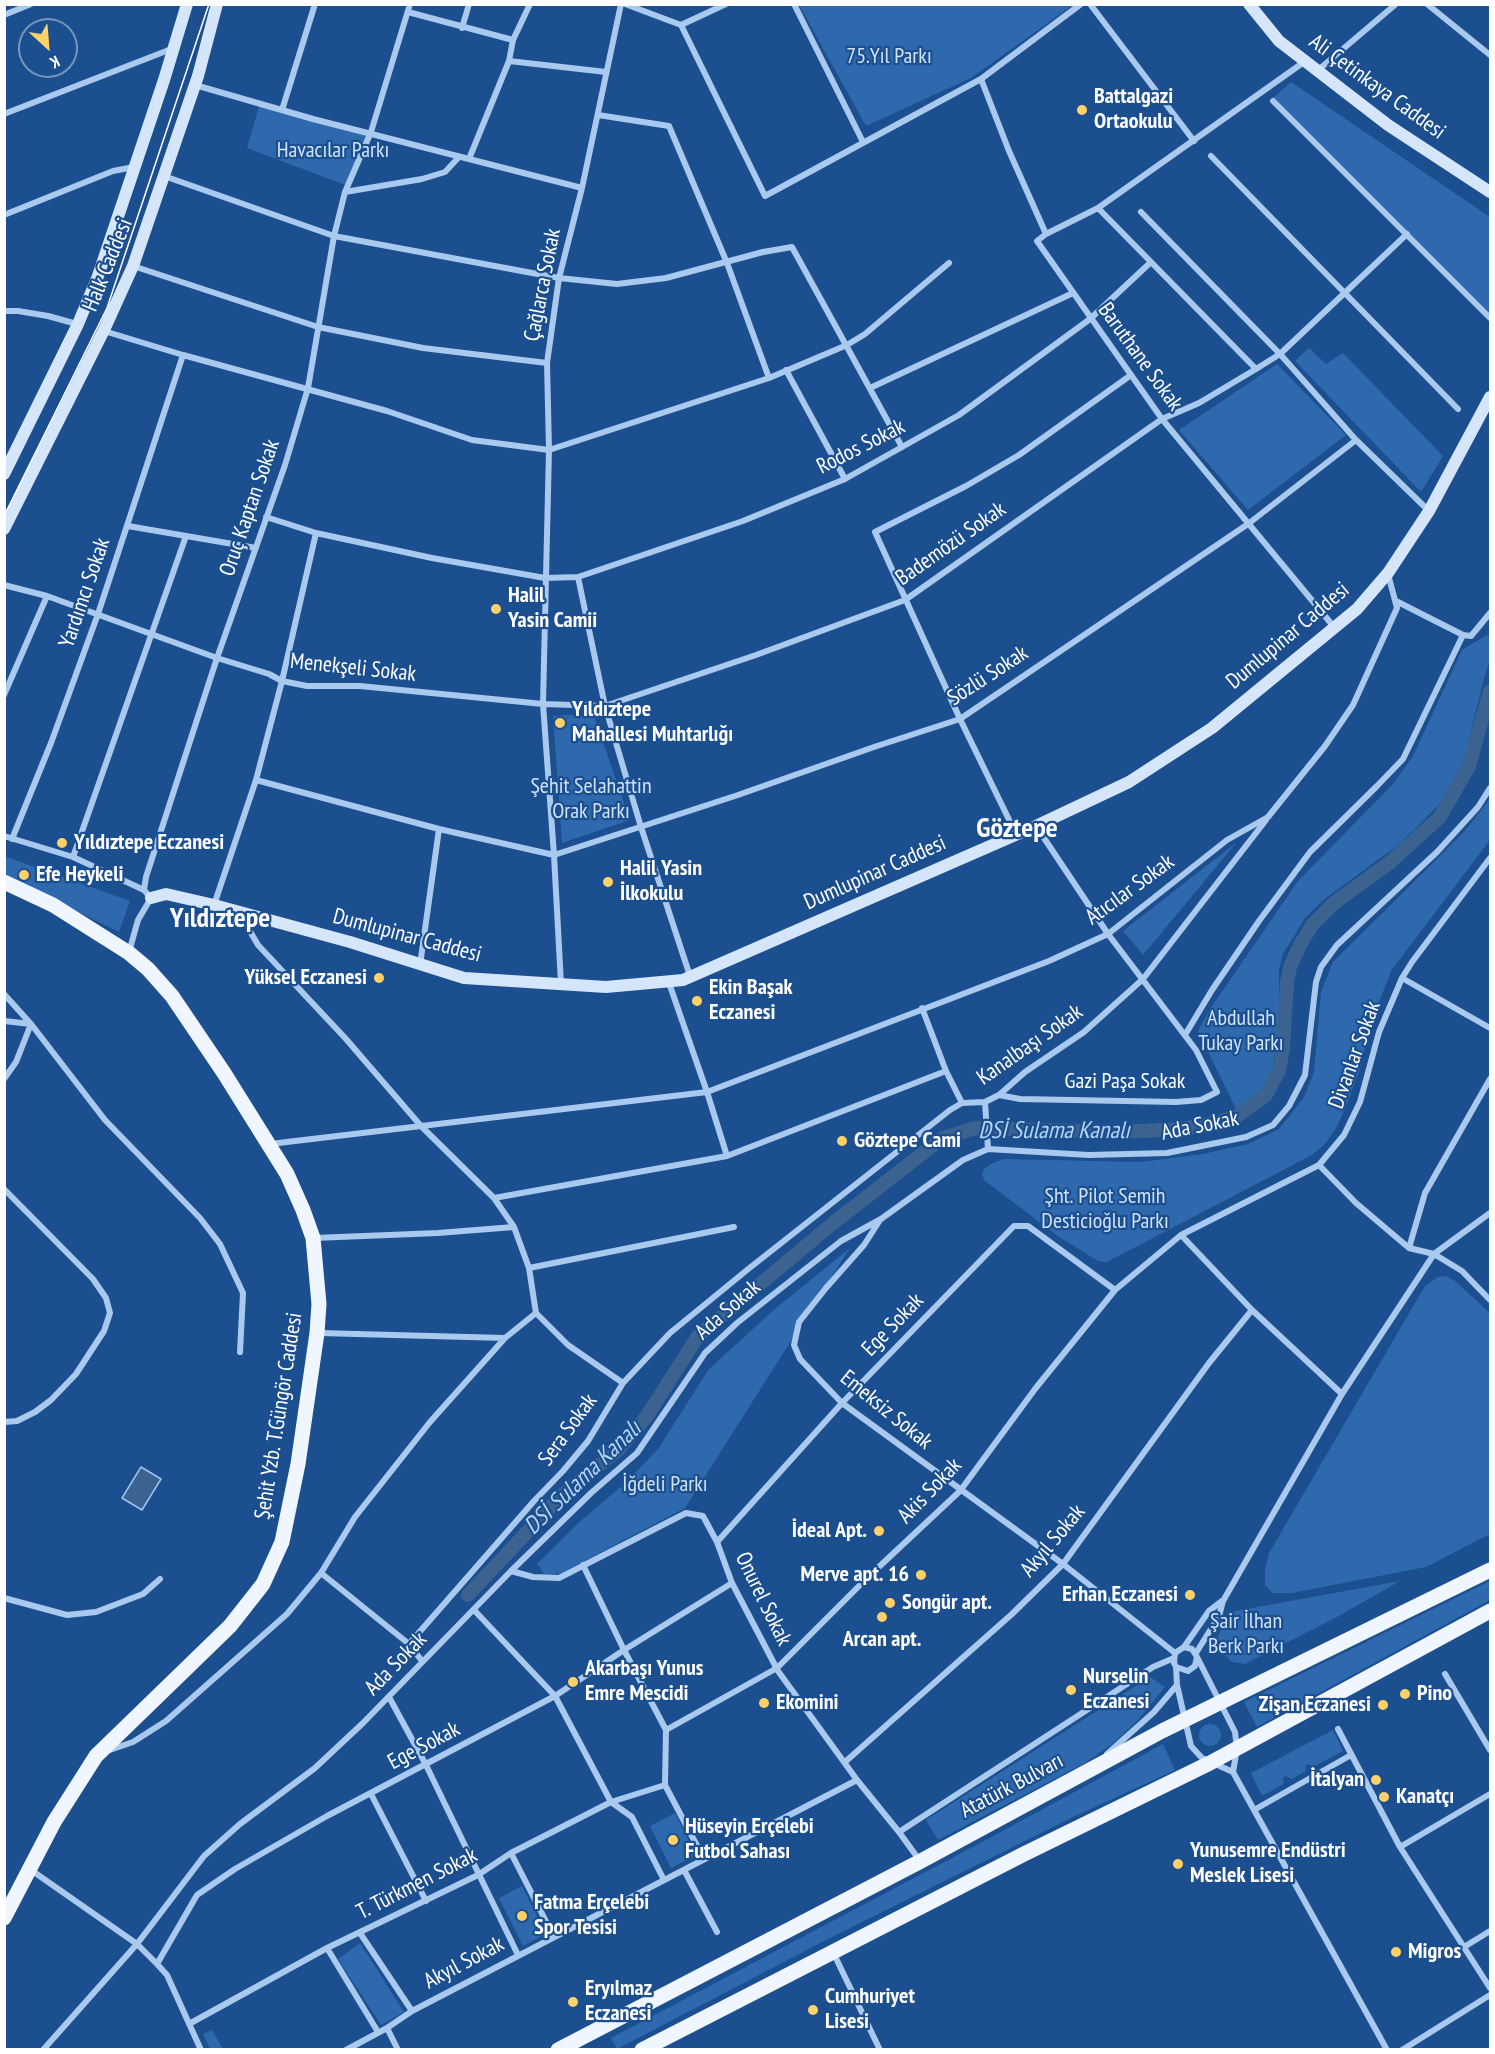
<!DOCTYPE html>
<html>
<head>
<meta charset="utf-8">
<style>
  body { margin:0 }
  #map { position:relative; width:1495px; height:2054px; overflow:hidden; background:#1b4f8f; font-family:"PT Sans Narrow",sans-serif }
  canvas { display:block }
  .frame { position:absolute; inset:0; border:6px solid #fff; pointer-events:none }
  .north { position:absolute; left:18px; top:18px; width:60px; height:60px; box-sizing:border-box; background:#1b4f8f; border:2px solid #7695bc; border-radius:50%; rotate:154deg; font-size:16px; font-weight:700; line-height:24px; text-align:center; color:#fff }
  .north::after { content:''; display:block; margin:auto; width:21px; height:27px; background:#ffd166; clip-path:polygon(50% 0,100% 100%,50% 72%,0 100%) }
</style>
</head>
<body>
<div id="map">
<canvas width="1495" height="2054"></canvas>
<div class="frame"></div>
<div class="north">K</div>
</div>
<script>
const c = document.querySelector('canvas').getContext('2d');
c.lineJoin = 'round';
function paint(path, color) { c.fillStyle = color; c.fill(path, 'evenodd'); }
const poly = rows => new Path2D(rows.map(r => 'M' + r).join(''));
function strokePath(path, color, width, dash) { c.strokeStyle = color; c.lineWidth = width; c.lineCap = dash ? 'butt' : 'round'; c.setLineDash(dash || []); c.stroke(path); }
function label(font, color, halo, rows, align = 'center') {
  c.font = font + ' "PT Sans Narrow",sans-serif'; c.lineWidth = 4.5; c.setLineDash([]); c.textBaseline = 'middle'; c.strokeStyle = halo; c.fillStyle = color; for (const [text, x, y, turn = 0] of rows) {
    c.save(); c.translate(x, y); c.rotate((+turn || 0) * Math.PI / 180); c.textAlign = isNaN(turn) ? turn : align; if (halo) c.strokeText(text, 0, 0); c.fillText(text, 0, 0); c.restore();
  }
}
paint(poly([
  [799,5,1073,5,971,78,866,126],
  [1291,82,1490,217,1490,315,1273,101,1274,97],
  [260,103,371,132,348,186,247,148],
  [1309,348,1326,364,1343,353,1443,456,1421,492,1295,361],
  [1277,364,1346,435,1248,510,1179,430],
  [1490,633,1490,661,1484,678,1464,761,1458,776,1442,801,1420,824,1397,846,1323,900,1305,918,1283,954,1279,969,1279,1038,1271,1075,1260,1091,1251,1100,1236,1109,1198,1031,1210,1009,1298,881,1393,784,1413,756,1462,650],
  [565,715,594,716,630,820,562,843,553,716],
  [1490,799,1490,840,1391,971,1371,1023,1359,1072,1345,1109,1336,1128,1325,1144,1312,1155,1107,1262,1098,1261,1059,1237,984,1180,982,1175,983,1170,991,1164,1003,1159,1140,1162,1203,1154,1248,1144,1279,1129,1304,1097,1314,1072,1321,992,1333,962,1465,831],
  [1237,842,1143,955,1123,931],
  [4,856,130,901,119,932,5,876],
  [850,1248,685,1508,561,1573,545,1575,537,1564,577,1524,623,1485,658,1449,709,1369,776,1308],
  [1446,1276,1455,1281,1490,1313,1490,1534,1426,1567,1292,1593,1272,1593,1265,1585,1265,1570,1269,1553,1425,1286,1438,1277],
  [1400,1581,1337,1617,1245,1664,1232,1662,1224,1654,1219,1646,1217,1638,1230,1612],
  [1490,1581,1490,1600,1257,1727,1244,1702],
  [1150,1677,1165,1687,1137,1721,1112,1744,1085,1763,938,1840,926,1820],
  '1199 1735a11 11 0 1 1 22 0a11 11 0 1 1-22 0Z',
  [1333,1730,1343,1751,1313,1767,1307,1764,1305,1769,1306,1771,1292,1779,1285,1776,1283,1779,1284,1784,1262,1796,1251,1773],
  [1163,1744,1175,1770,1073,1817,993,1857,826,1940,617,2049,611,2038,986,1840],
  [675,1813,696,1855,671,1868,650,1826],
  [522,1886,546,1934,523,1946,499,1898],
  [360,1943,404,2012,381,2025,338,1959],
  [212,2030,223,2049,210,2049,203,2034]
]), '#2e69ad');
const water = poly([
  [141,1467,161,1479,142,1510,122,1498,141,1467]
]);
paint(water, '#3c6290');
strokePath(water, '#9cc4f0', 1.5);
strokePath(poly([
  [468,1595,562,1495,619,1449,647,1416,698,1336,832,1224,941,1139,975,1128,1120,1132,1182,1129,1215,1123,1237,1116,1266,1095,1279,1071,1283,1049,1287,982,1290,967,1300,945,1312,925,1334,903,1389,863,1440,817,1469,766,1490,691]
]), '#3c6290', 14);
strokePath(poly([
  [625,4,681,25,726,4],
  [794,4,863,142],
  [1090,4,1194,141],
  [1427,4,1490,55],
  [408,12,513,40],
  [4,15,31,4],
  [681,25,765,196,981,79,1081,4],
  [462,28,469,4],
  [509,61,606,72],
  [1317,71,1396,4],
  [981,79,1009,151,1046,234,1037,241,1162,419,1334,627],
  [195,85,313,119,582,188],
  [1273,101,1490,318],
  [282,110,315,4],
  [4,114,174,48],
  [598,115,669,126,727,263,769,378],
  [1211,156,1458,409],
  [469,159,509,61,513,40,530,4],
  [164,176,334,236,559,278,617,284,666,278,763,252,792,247,902,447],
  [345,192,422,179,445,172,459,157],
  [1098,208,1256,369,1280,354,1356,440,1429,511],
  [1141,212,1280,354,1407,234],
  [4,215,113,171,134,167],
  [1046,234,1098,208,1304,62],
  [133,266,318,327,423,348,547,363],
  [4,311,18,311,48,316,77,324],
  [104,331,183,355,387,411,472,440,549,450,769,378,847,345,865,334,949,263],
  [786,370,845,479],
  [870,388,1073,293],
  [266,517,316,533,432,558,545,578,578,577,743,521,845,479,959,415,1090,319,1151,262],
  [128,526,256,548],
  [578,577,605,706,641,827,690,976],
  [4,585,47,596,217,658,269,674,282,681,307,686,360,686,543,704,605,706,756,655,905,600,1162,419,1199,403,1256,369],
  [1396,601,1463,635,1471,636,1490,613],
  [4,695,47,596],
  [256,780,439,829,554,855,738,795,874,747,960,719,1248,524,1356,440],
  [1016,834,960,719,875,532,966,486,1019,455,1131,375],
  [4,836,73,857,144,890,151,898,138,920,129,952],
  [12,839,51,743,98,614,183,355],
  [73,857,186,536],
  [144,890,146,877,217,658,285,465,308,388,334,236,345,192,371,132,410,4],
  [214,905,256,780,282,681,316,533],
  [240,914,258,945,346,1039,421,1126,494,1198,514,1227,529,1268,536,1313],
  [420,965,439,829],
  [1402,978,1490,1028],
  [669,983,707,1092,727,1156],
  [561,984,554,855,543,704,549,450,547,363,559,278,582,188,621,4],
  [4,994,31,1024,16,1062,4,1079],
  [922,1008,946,1071,962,1103],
  [4,1021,31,1024,105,1120,200,1218,220,1244,243,1293,240,1352],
  [1185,1035,1212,990,1259,921,1310,852,1377,786,1403,759,1463,635],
  [999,1095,1020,1099,1176,1102,1201,1100,1217,1092,1196,1050,1108,934,1036,826],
  [985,1102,988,1149],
  [270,1144,707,1092,1049,961,1108,934,1227,840,1268,817,1325,746,1353,705,1397,608,1388,574],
  [1319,1165,1356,1203,1409,1248,1434,1254,1462,1271,1490,1300],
  [4,1189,93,1279,106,1298,110,1313,104,1331,76,1374,51,1400,35,1412,17,1421,4,1422],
  [494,1198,727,1156,946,1071],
  [880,1220,864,1245,826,1288,799,1322,794,1345,800,1359,842,1403,1063,1564,1175,1653],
  [1181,1235,1252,1310,1342,1394],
  [314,1238,438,1233,514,1227],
  [1409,1248,1425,1193,1490,1079],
  [529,1268,734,1227],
  [319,1333,505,1338,536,1313,568,1345,623,1383],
  [717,1542,842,1403,1014,1226,1028,1226,1115,1290],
  [583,1565,624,1650,666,1730,665,1785,704,1859],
  [511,1571,533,1577,559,1578,686,1513,703,1516,717,1542,732,1583,778,1671,857,1780,899,1832,920,1861],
  [321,1573,409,1644,422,1661],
  [4,1598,67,1615,96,1612,143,1594,160,1579],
  [474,1610,555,1696,611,1802,632,1817,664,1880],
  [409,1644,534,1501,563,1471,588,1441,623,1383,670,1333,747,1270,950,1110,962,1103,985,1102,999,1095,1025,1072,1084,1032,1143,979,1266,820],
  [1184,1647,1192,1649,1197,1657,1195,1666,1188,1671,1176,1667,1174,1663,1175,1653,1184,1647,1209,1611,1222,1601],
  [1196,1653,1219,1616,1223,1601,1342,1394,1434,1254,1490,1213],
  [1197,1657,1235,1732,1237,1749,1233,1772,1387,2050],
  [1176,1667,1177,1685,1191,1746,1202,1758,1233,1772],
  [1445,1674,1490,1750],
  [389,1697,426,1765,518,1955],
  [1338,1729,1400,1847,1490,1988],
  [666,1730,777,1668,866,1579,960,1491,1035,1389,1115,1290,1181,1235,1319,1165,1344,1135,1360,1102,1379,1032,1402,978,1412,962,1490,858],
  [107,1751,133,1742,166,1721,287,1614,321,1573,355,1517,430,1422,505,1338],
  [1107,1754,1154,1712,1177,1685],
  [845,1762,1012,1614,1063,1564,1209,1363,1252,1310],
  [371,1794,426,1901],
  [1254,1810,1351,1755],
  [899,1832,1153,1667,1174,1658],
  [1400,1847,1490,1794],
  [511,1853,554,1937],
  [31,1870,137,1944,157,1964,167,1975,201,2050],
  [684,1870,717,1932],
  [360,1933,412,2011],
  [1464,1947,1490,1931],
  [327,1948,378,2032],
  [833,1952,880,2050],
  [157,1964,197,1895,235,1869,327,1816,555,1696,624,1650,732,1583],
  [189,2024,327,1948,478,1875,511,1853,611,1802,665,1785],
  [387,2028,398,2050],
  [43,2050,137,1944,204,1856,240,1824,315,1768,363,1723,511,1571,591,1493,637,1453,705,1353,737,1323,841,1241,881,1219,963,1160,988,1149,1089,1155,1167,1153,1246,1137,1273,1125,1289,1106,1305,1075,1316,982,1321,967,1337,945,1437,852,1478,807,1490,788],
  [346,2050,387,2028,412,2011,857,1780],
  [1402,2050,1490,1995]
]), '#a9c9ee', 6);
strokePath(poly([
  [1249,4,1279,41,1305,61,1388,125,1490,192],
  [4,474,78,324,98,276,164,80,187,4],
  [4,529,104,330,133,266,198,76,217,4],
  [151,898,166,894,214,905,350,942,464,978,606,987,683,980,1036,826,1129,782,1212,728,1357,609,1388,573,1429,511,1490,397]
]), '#d6e6fa', 12);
strokePath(poly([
  [4,882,53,905,129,953,148,969,172,996,224,1073,287,1174,303,1210,313,1238,319,1304,317,1333,298,1464,282,1542,263,1584,230,1626,96,1756,54,1822,4,1918],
  [558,2050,921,1861,1162,1731,1490,1570],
  [642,2050,1024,1854,1210,1763,1490,1611]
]), '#f0f6ff', 15);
strokePath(poly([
  [4,516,107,308,209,4]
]), '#fff', 1.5);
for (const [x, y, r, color] of [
  [1082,110,6,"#ffd166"],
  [496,609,6,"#ffd166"],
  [560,723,6,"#ffd166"],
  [62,843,6,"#ffd166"],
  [24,875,6,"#ffd166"],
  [608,882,6,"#ffd166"],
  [379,978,6,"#ffd166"],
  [697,1001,6,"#ffd166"],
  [842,1141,6,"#ffd166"],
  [879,1531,6,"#ffd166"],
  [921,1575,6,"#ffd166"],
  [1190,1595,6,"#ffd166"],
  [890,1603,6,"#ffd166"],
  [882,1617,6,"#ffd166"],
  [573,1682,6,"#ffd166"],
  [1071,1690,6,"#ffd166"],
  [1405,1694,6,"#ffd166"],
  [764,1703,6,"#ffd166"],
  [1383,1705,6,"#ffd166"],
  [1376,1780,6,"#ffd166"],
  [1384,1797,6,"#ffd166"],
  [673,1840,6,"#ffd166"],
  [1178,1864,6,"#ffd166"],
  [522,1916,6,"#ffd166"],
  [1396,1952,6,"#ffd166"],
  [573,2002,6,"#ffd166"],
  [813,2010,6,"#ffd166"]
]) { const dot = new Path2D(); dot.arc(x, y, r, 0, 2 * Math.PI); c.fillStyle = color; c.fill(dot); strokePath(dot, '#1b4f8f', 2); }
label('22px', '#cfe3fa', '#1b4f8f', [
  ["75.Yıl Parkı",889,57],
  ["Havacılar Parkı",333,151],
  ["Şehit Selahattin",591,787],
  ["Orak Parkı",591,812],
  ["Abdullah",1241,1019],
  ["Tukay Parkı",1241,1044],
  ["Şht. Pilot Semih",1105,1197],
  ["Desticioğlu Parkı",1105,1222],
  ["İğdeli Parkı",665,1485],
  ["Şair İlhan",1246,1622],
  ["Berk Parkı",1246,1647]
]);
label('22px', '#fff', '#1b4f8f', [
  ["Ali Çetinkaya Caddesi",1377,87,36],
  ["Halk Caddesi",108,265,-68],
  ["Çağlarca Sokak",543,285,-79],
  ["Baruthane Sokak",1140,357,54],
  ["Rodos Sokak",861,447,-27],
  ["Oruç Kaptan Sokak",250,508,-71],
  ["Bademözü Sokak",951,544,-35],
  ["Yardımcı Sokak",85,593,-71],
  ["Dumlupinar Caddesi",1288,636,-40],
  ["Menekşeli Sokak",353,668,6],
  ["Sözlü Sokak",988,676,-33],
  ["Dumlupinar Caddesi",875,873,-24],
  ["Atıcılar Sokak",1130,890,-36],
  ["Dumlupinar Caddesi",407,936,15],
  ["Kanalbaşı Sokak",1030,1045,-35],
  ["Divanlar Sokak",1355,1055,-70],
  ["Gazi Paşa Sokak",1125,1082],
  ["Ada Sokak",1200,1126,-11],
  ["Ada Sokak",728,1310,-41],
  ["Ege Sokak",893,1325,-46],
  ["Emeksiz Sokak",886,1410,39],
  ["Şehit Yzb. T.Güngör Caddesi",279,1416,-81],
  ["Sera Sokak",568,1430,-54],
  ["Akis Sokak",930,1491,-46],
  ["Akyıl Sokak",1053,1541,-50],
  ["Onurel Sokak",763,1599,64],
  ["Ada Sokak",396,1664,-46],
  ["Ege Sokak",424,1746,-28],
  ["Atatürk Bulvarı",1012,1786,-28],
  ["T. Türkmen Sokak",417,1884,-27],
  ["Akyıl Sokak",464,1963,-28]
]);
label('bold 22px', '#fff', '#1b4f8f', [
  ["Battalgazi",1094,97],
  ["Ortaokulu",1094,122],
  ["Halil",508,596],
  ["Yasin Camii",508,621],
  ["Yıldıztepe",572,710],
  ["Mahallesi Muhtarlığı",572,735],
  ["Yıldıztepe Eczanesi",74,843],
  ["Halil Yasin",620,869],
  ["İlkokulu",620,894],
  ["Efe Heykeli",36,875],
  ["Yüksel Eczanesi",367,978,"right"],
  ["Ekin Başak",709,988],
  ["Eczanesi",709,1013],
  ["Göztepe Cami",854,1141],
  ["İdeal Apt.",867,1531,"right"],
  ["Merve apt. 16",909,1575,"right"],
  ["Erhan Eczanesi",1178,1595,"right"],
  ["Songür apt.",902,1603],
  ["Arcan apt.",882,1640,"center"],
  ["Akarbaşı Yunus",585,1669],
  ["Emre Mescidi",585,1694],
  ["Nurselin",1083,1677],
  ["Eczanesi",1083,1702],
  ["Pino",1417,1694],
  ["Ekomini",776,1703],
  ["Zişan Eczanesi",1371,1705,"right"],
  ["İtalyan",1364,1780,"right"],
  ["Kanatçı",1396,1797],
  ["Hüseyin Erçelebi",685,1827],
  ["Futbol Sahası",685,1852],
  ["Yunusemre Endüstri",1190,1851],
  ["Meslek Lisesi",1190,1876],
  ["Fatma Erçelebi",534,1903],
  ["Spor Tesisi",534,1928],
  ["Migros",1408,1952],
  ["Eryılmaz",585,1989],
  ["Eczanesi",585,2014],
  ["Cumhuriyet",825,1997],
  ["Lisesi",825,2022]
], 'left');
label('italic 24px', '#b5d3f5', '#1b4f8f', [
  ["DSİ Sulama Kanalı",1054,1131],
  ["DSİ Sulama Kanalı",583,1478,-44]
]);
label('bold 28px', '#fff', '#1b4f8f', [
  ["Göztepe",1017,829],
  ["Yıldıztepe",220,919]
]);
</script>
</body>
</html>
